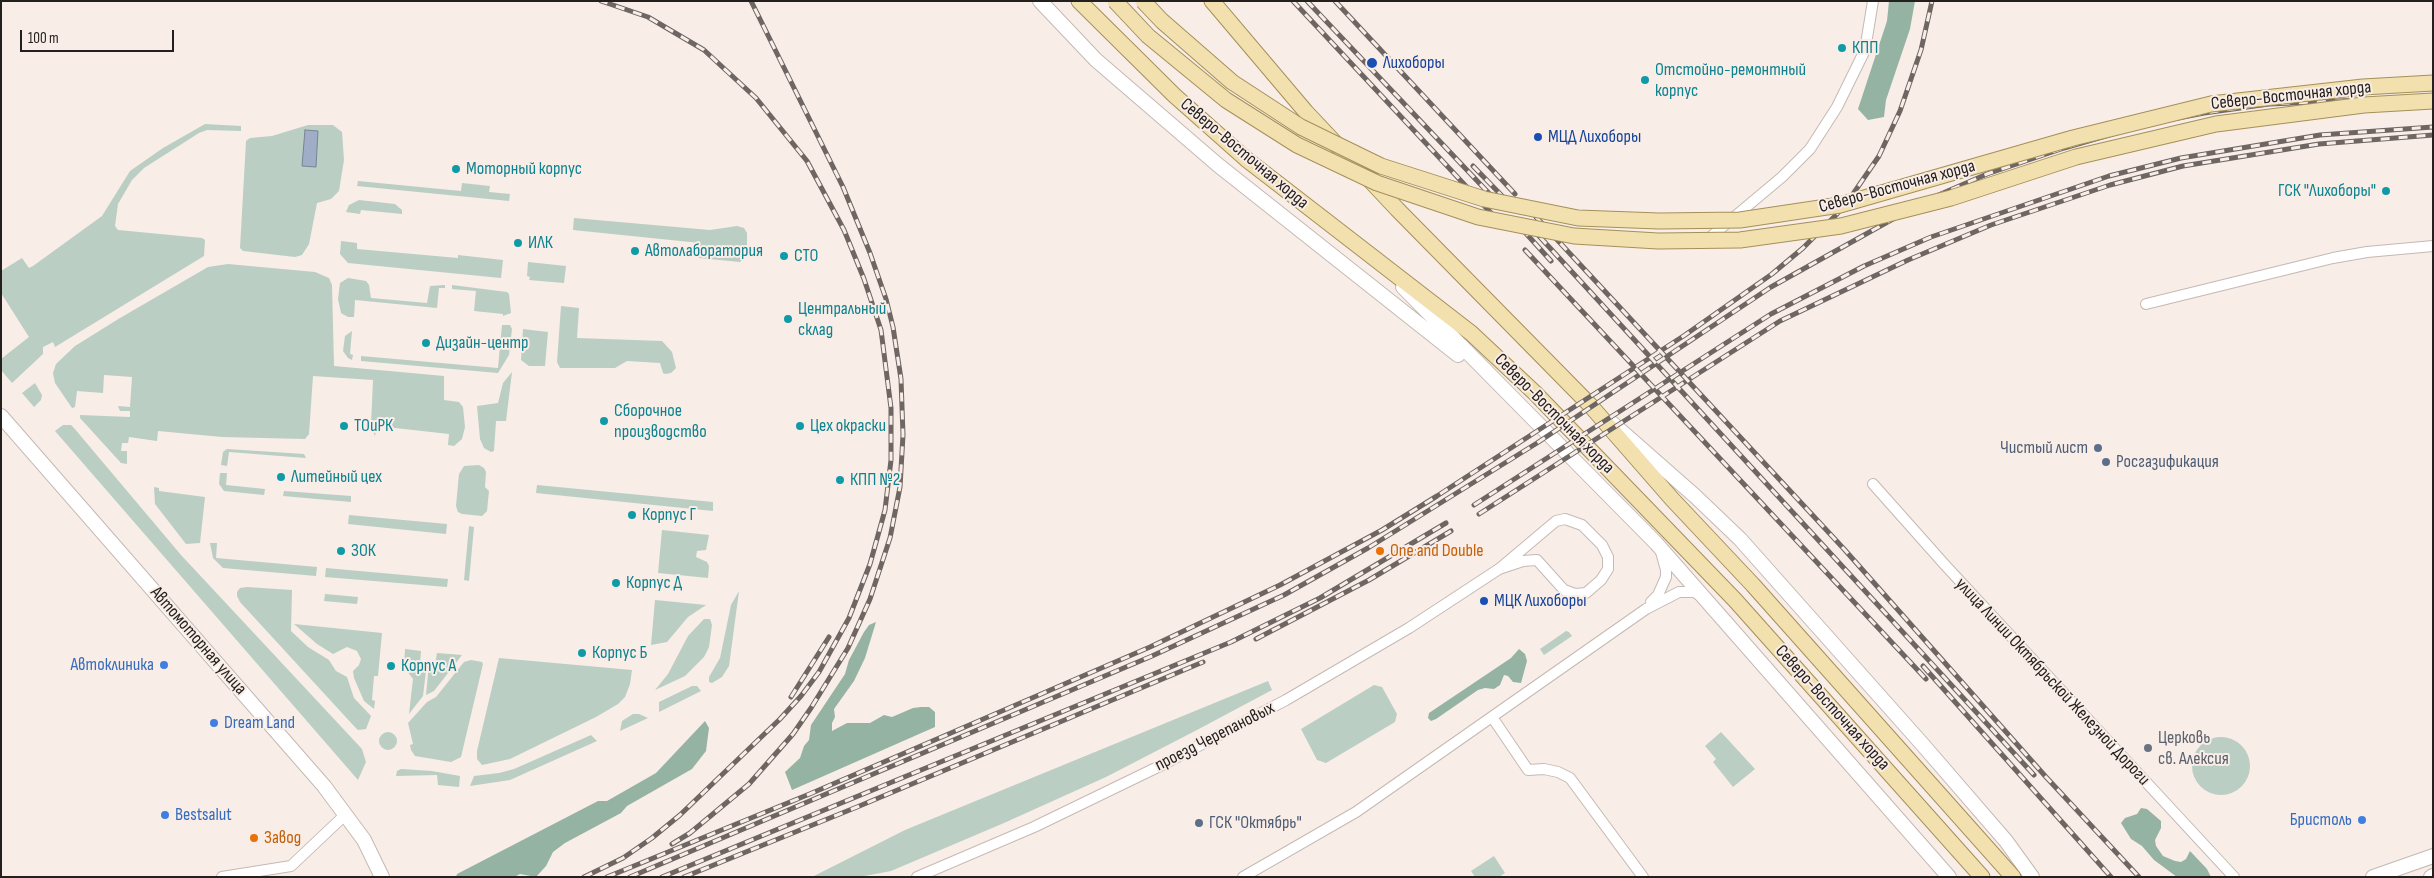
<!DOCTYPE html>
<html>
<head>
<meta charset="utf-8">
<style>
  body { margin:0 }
  #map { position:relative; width:2434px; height:878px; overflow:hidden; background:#f9ede7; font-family:"Sofia Sans Condensed",sans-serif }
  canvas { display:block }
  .frame { position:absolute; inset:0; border:2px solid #24201e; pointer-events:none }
  .scale { position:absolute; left:20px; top:30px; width:154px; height:22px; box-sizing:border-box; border:2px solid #24201e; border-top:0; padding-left:6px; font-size:15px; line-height:18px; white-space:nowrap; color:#24201e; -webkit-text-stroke:4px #f9ede7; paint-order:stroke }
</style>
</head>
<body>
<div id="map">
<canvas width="2434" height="878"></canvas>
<div class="frame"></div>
<div class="scale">100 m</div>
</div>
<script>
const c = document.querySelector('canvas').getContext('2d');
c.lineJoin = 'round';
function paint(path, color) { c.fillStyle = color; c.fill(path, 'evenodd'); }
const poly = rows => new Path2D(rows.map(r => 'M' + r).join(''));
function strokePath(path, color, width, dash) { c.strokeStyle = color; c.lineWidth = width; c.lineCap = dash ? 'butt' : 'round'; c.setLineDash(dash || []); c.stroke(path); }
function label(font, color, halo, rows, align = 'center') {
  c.font = font + ' "Sofia Sans Condensed",sans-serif'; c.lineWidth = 4; c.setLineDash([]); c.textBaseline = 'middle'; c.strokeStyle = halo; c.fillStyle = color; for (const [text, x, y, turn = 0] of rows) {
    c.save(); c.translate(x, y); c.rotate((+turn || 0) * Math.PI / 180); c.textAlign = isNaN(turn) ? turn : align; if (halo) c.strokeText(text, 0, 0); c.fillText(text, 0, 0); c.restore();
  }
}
paint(poly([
  [205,124,241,126,241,131,207,130,199,133,144,168,132,180,118,204,115,226,118,230,202,238,205,240,204,256,55,347,53,342,43,347,43,354,12,383,1,370,1,359,29,337,1,293,1,271,22,258,29,268,33,266,102,216,130,171,163,148],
  [308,125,333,125,342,132,344,160,339,191,331,199,317,203,309,244,302,255,295,257,243,251,240,248,246,141,250,138,272,136],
  [358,181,461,191,462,183,490,186,489,192,510,194,509,201,357,186],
  [359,200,395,204,402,210,402,214,361,210,360,214,346,212,349,205],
  [574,218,710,230,737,226,744,228,747,233,747,256,740,262,699,258,700,243,573,230],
  [341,241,357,243,357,249,458,258,458,255,503,260,501,278,348,263,340,254],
  [528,262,566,266,564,283,529,280,530,277,527,276],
  [228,264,315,272,329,278,332,285,334,366,444,376,444,400,459,402,463,407,465,427,462,439,454,446,448,445,449,434,377,426,375,436,371,425,373,380,313,376,309,434,305,439,222,437,158,431,157,441,129,437,128,443,122,443,121,451,127,451,127,464,121,463,80,418,80,415,130,417,130,411,120,411,118,406,130,407,132,377,104,375,103,393,77,391,75,407,72,408,55,383,53,373,56,364,75,346,120,318,208,267],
  [348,278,366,281,369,285,371,298,427,303,430,286,445,285,445,288,439,288,437,308,355,300,354,317,348,317,341,313,338,299,340,283],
  [452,285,507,292,509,294,511,313,503,316,503,314,474,311,476,291,452,289],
  [561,306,579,308,577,338,662,341,672,352,676,368,671,373,665,374,663,373,660,363,627,361,615,368,560,368,557,362],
  [502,325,510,325,512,329,509,355,498,373,361,361,361,356,498,368],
  [523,329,548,332,545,366,529,366,521,360],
  [352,331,350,354,353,355,352,360,348,358,343,351,345,336],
  [512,372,506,421,496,421,494,451,491,452,484,448,480,439,477,406,498,403,503,383],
  [35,383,42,395,41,400,34,407,22,393],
  [63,425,71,425,74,428,181,555,362,749,366,762,358,780,55,431],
  [227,449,304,454,306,458,229,452,227,466,221,465,223,452],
  [479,465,484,468,486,472,485,487,489,491,487,511,482,516,462,514,458,512,456,506,459,474,464,466],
  [220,473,227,473,226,485,265,489,264,495,224,491,219,484],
  [537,485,713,502,713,511,536,493],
  [154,487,159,488,159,491,205,497,200,543,186,544,155,504],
  [284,491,351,496,351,502,283,496],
  [349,515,447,524,446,534,348,524],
  [469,526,474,527,469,581,464,580],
  [662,530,709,535,706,550,697,551,696,557,707,562,709,566,708,578,658,573],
  [210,543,217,543,216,558,317,567,316,576,223,568,213,558],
  [326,568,448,579,447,587,325,577],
  [247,587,292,590,291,631,308,647,329,660,336,671,347,677,354,698,371,716,366,729,358,730,353,725,240,602,237,596,237,592,240,588],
  [739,591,729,666,722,677,712,683,709,682,709,677,720,658,731,605],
  [325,594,358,597,357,604,324,601],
  [655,600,706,605,688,617,667,642,651,645],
  [704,619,710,619,712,625,709,647,704,657,685,676,655,690,668,674,688,636],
  [294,624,382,633,378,676,374,676,372,700,375,701,374,709,364,701,354,678,353,671,359,665,361,659,357,651,347,647,333,654,317,644],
  [1566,631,1569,632,1572,636,1544,655,1540,649],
  [405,649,421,651,420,663,427,663,423,696,409,714,413,679,404,667],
  [437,653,462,655,434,691,426,695,429,664,435,664],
  [499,658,632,670,630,684,625,697,618,704,596,717,510,759,482,765,477,759,477,751],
  [471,660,482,662,483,664,461,757,451,762,415,756,411,750,410,745,413,744,408,723,427,702,436,697,464,662],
  [1268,681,1272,690,1195,731,1106,777,1004,823,891,871,859,877,812,877,905,830],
  [1374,685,1382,687,1397,714,1395,722,1326,763,1317,760,1301,729],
  [692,686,697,686,701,691,659,712,659,702],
  [633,714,639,714,648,718,620,731,622,721],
  [1721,732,1755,769,1733,787,1713,762,1716,759,1705,746],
  '379 741a9 9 0 1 1 18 0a9 9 0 1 1-18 0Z',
  [591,735,597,741,510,780,470,786,474,776,499,773,514,769],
  '2192 766a29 29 0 1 1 58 0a29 29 0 1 1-58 0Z',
  [401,769,432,771,460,776,459,787,438,785,437,775,396,776,397,771],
  [1494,856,1505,873,1499,877,1475,877,1471,871]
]), '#bacec3');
paint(poly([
  [1889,1,1915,1,1910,29,1886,100,1884,117,1868,120,1858,109,1887,21],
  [876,622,865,658,854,681,834,709,835,717,832,723,832,731,847,723,870,723,884,715,892,717,913,708,921,707,929,707,935,712,935,727,792,790,785,772,800,758,804,746,809,740,811,725,845,674,849,660,864,632,869,625],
  [1519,649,1525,654,1527,661,1521,683,1513,682,1508,676,1504,675,1500,685,1494,689,1485,688,1478,690,1436,719,1431,721,1428,718,1429,713,1511,658],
  [705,721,709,728,706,751,692,769,627,806,621,813,565,843,553,852,546,866,536,877,520,874,514,877,456,877,457,874,598,801,607,801,656,773],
  [2141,808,2147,809,2161,821,2161,828,2155,840,2156,846,2163,856,2175,861,2181,862,2186,859,2190,851,2207,869,2211,877,2177,877,2154,860,2142,846,2131,839,2121,823,2125,818,2137,814]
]), '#95b3a3');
const water = poly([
  [305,130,318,131,316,167,302,166,305,130]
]);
paint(water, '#a0adc6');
strokePath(water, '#7b8394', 1);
const street = poly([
  [1708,239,1782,177,1810,149,1837,107,1865,50,1873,1],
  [2146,304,2333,258,2367,252,2433,246],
  [1873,484,1945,565,2234,877],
  [1651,602,1658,595,1666,577,1666,570,1661,552],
  [1492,717,1528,770,1544,769,1558,772,1570,778,1643,877],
  [222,877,291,866,346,814],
  [917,877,1034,827,1164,764,1286,700,1409,628,1499,569,1556,521,1565,519,1582,525,1602,545,1608,557,1608,569,1601,580,1586,593,1575,594,1564,590,1537,560,1523,561,1499,569],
  [1243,877,1356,812,1646,609,1679,592,1694,592,1701,596]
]);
const secondary = poly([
  [1040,1,1096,60,1218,165,1458,355],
  [1403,287,1656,543,1949,877],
  [1,416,324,786,364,840,382,877],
  [1612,423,1695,496,1740,539,1923,745,2006,841,2032,877],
  [2373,877,2433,856],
  [2431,877,2433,876]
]);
const primary = poly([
  [1079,1,1175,96,1246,159,1471,333,1535,393,1735,600,1982,877],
  [1212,1,1306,112,1397,209,1590,405,1672,499,1753,585,2013,877]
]);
strokePath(street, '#c4b9b4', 12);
strokePath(secondary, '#c4b9b4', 16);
strokePath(primary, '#a4905a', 17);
strokePath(street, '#fff', 10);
strokePath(secondary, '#fff', 14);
strokePath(primary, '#f2e0af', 15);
const rail = poly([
  [1293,1,1491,213],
  [1307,1,1500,205],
  [1335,1,1515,194],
  [1473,166,1506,200],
  [1536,217,1844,549,2046,777,2139,877],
  [1528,224,2034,775],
  [1522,229,1551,261],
  [1525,250,1926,679],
  [1474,505,1771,314,1864,266,1931,237,2109,176,2181,158,2320,135,2433,127],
  [1479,514,1780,321,1908,260,1991,225,2110,185,2183,166,2319,144,2433,135],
  [1256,639,1369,580,1451,531],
  [1923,666,2111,877],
  [791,697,829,637],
  [672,844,690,833,749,784,793,734,811,708,848,648,870,599,890,538,900,487,903,435,901,379,893,327,886,299,870,253,843,187,751,1],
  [584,877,623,858,652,838,680,815,780,719,801,696,819,672,849,618,870,564,885,510,891,460,891,408,881,330,864,279,844,230,807,161,756,98,704,50,648,17,601,1],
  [607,877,812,793,1150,647,1280,585,1382,530,1437,496,1685,335,1772,274,1803,248,1837,214,1853,194,1879,156,1900,111,1921,50,1932,1],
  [630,877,1152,656,1284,595,1368,548,1537,443,1771,287,1927,200,1987,174,2064,148,2147,124,2204,113,2269,104,2433,97],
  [662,877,1231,642,1320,598,1446,523],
  [684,877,857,807,1203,662]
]);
strokePath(rail, '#6d6662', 5);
strokePath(rail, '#f9ede7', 3, [9]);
const primaryBridge = poly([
  [1115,1,1148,36,1226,100,1297,145,1377,183,1478,217,1574,236,1658,241,1740,240,1841,226,1951,198,2076,157,2216,124,2364,105,2433,101],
  [1143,1,1162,21,1232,82,1301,127,1381,166,1484,199,1578,218,1659,221,1740,220,1840,205,2073,138,2211,104,2363,87,2433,83]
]);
strokePath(primaryBridge, '#a4905a', 17, []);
strokePath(primaryBridge, '#f2e0af', 15);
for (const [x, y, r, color] of [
  [1842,48,5,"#0f9aa8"],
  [1372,63,6,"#1a4fb4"],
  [1645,80,5,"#0f9aa8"],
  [1538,137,5,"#1a4fb4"],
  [456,169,5,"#0f9aa8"],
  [2386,191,5,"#0f9aa8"],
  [518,243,5,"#0f9aa8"],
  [635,251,5,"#0f9aa8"],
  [784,256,5,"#0f9aa8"],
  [788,319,5,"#0f9aa8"],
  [426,343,5,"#0f9aa8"],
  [604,421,5,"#0f9aa8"],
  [344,426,5,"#0f9aa8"],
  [800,426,5,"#0f9aa8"],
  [2098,448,5,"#5c6f8a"],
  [2106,462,5,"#5c6f8a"],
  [281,477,5,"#0f9aa8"],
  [840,480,5,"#0f9aa8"],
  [632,515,5,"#0f9aa8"],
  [341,551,5,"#0f9aa8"],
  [1380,551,5,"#e8710a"],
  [616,583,5,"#0f9aa8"],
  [1484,601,5,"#1a4fb4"],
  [582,653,5,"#0f9aa8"],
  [164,665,5,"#3f7fe0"],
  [391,666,5,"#0f9aa8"],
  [214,723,5,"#3f7fe0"],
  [2148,748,5,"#6b7280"],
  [165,815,5,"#3f7fe0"],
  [2362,820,5,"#3f7fe0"],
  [1199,823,5,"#5c6f8a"],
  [254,838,5,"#e8710a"]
]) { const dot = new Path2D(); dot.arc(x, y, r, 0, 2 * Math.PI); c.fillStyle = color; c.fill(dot); strokePath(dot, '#f9ede7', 2); }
label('18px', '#0d838f', '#f9ede7', [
  ["КПП",1852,48],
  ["Отстойно-ремонтный",1655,70],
  ["корпус",1655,91],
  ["Моторный корпус",466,169],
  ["ГСК \"Лихоборы\"",2376,191,"right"],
  ["ИЛК",528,243],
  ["Автолаборатория",645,251],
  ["СТО",794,256],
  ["Центральный",798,309],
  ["склад",798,330],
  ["Дизайн-центр",436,343],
  ["Сборочное",614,411],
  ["производство",614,432],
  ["ТОиРК",354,426],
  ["Цех окраски",810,426],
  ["Литейный цех",291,477],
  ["КПП №2",850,480],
  ["Корпус Г",642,515],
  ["ЗОК",351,551],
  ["Корпус Д",626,583],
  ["Корпус Б",592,653],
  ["Корпус А",401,666]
], 'left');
label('18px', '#164399', '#f9ede7', [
  ["Лихоборы",1383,63],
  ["МЦД Лихоборы",1548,137],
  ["МЦК Лихоборы",1494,601]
], 'left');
label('18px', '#24201e', '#f9ede7', [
  ["Северо-Восточная хорда",2291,96,-6],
  ["Северо-Восточная хорда",1244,154,40],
  ["Северо-Восточная хорда",1897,187,-15],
  ["Северо-Восточная хорда",1554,414,45],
  ["Автомоторная улица",198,641,49],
  ["улица Линии Октябрьской Железной Дороги",2052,682,47],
  ["Северо-Восточная хорда",1832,708,48],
  ["проезд Черепановых",1215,737,-27]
]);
label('18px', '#4e5e75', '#f9ede7', [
  ["Чистый лист",2088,448,"right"],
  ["Росгазификация",2116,462],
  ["ГСК \"Октябрь\"",1209,823]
], 'left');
label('18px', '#c56008', '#f9ede7', [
  ["One and Double",1390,551],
  ["Завод",264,838]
], 'left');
label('18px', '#366cbe', '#f9ede7', [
  ["Автоклиника",154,665],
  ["Dream Land",224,723,"left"],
  ["Bestsalut",175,815,"left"],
  ["Бристоль",2352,820]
], 'right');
label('18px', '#5b616d', '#f9ede7', [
  ["Церковь",2158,738],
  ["св. Алексия",2158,759]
], 'left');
</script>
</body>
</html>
